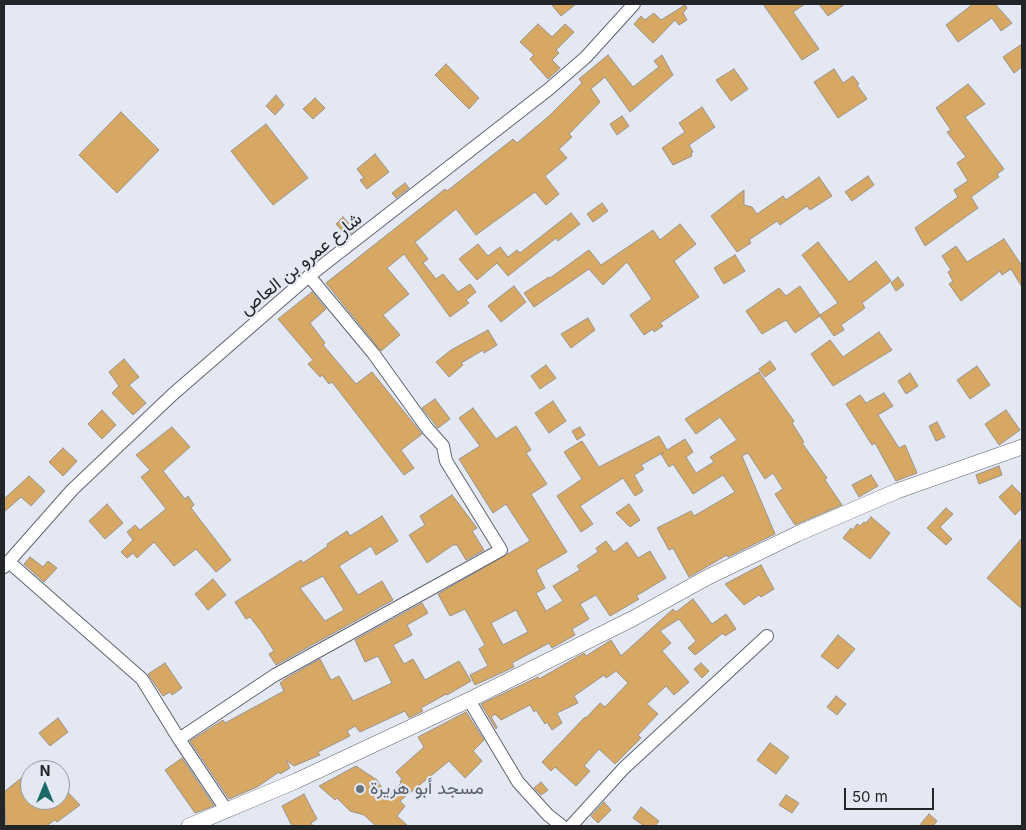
<!DOCTYPE html>
<html>
<head>
<meta charset="utf-8">
<style>
  body { margin:0 }
  #map { position:relative; width:1026px; height:830px; overflow:hidden; background:#e3e8f2; font-family:Inter,sans-serif }
  canvas { display:block }
  .frame { position:absolute; inset:0; border:5px solid #232529; pointer-events:none }
  .north { position:absolute; left:20px; top:760px; width:50px; height:50px; box-sizing:border-box; background:#e3e8f2; border:1px solid #969aa2; border-radius:50%; rotate:0deg; font-size:14px; font-weight:700; line-height:20px; text-align:center; color:#232529 }
  .north::after { content:''; display:block; margin:auto; width:18px; height:22px; background:#1d6967; clip-path:polygon(50% 0,100% 100%,50% 72%,0 100%) }
  .scale { position:absolute; left:844px; top:788px; width:90px; height:22px; box-sizing:border-box; border:2px solid #232529; border-top:0; padding-left:6px; font-size:15px; line-height:18px; white-space:nowrap; color:#232529; -webkit-text-stroke:4px #e3e8f2; paint-order:stroke }
</style>
</head>
<body>
<div id="map">
<canvas width="1026" height="830"></canvas>
<div class="frame"></div>
<div class="north">N</div>
<div class="scale">50 m</div>
</div>
<script>
const c = document.querySelector('canvas').getContext('2d');
c.lineJoin = 'round';
function paint(path, color) { c.fillStyle = color; c.fill(path, 'evenodd'); }
const poly = rows => new Path2D(rows.map(r => 'M' + r).join(''));
function strokePath(path, color, width, dash) { c.strokeStyle = color; c.lineWidth = width; c.lineCap = dash ? 'butt' : 'round'; c.setLineDash(dash || []); c.stroke(path); }
function label(font, color, halo, rows, align = 'center') {
  c.font = font + ' Inter,Vazirmatn,sans-serif'; c.lineWidth = 4.5; c.setLineDash([]); c.textBaseline = 'middle'; c.strokeStyle = halo; c.fillStyle = color; for (const [text, x, y, turn = 0] of rows) {
    c.save(); c.translate(x, y); c.rotate((+turn || 0) * Math.PI / 180); c.textAlign = isNaN(turn) ? turn : align; if (halo) c.strokeText(text, 0, 0); c.fillText(text, 0, 0); c.restore();
  }
}
const building = poly([
  [551,4,576,4,561,16,551,4],
  [763,4,805,4,793,12,819,49,802,60,763,4],
  [819,4,845,4,828,16,819,4],
  [973,4,995,4,1012,23,1001,31,992,18,958,42,946,25,973,4],
  [685,5,687,8,683,13,687,20,679,25,675,20,653,43,634,24,641,16,645,20,654,13,661,20,685,5],
  [538,24,552,37,565,24,574,32,556,50,559,53,552,60,560,68,548,79,530,59,534,55,520,42,538,24],
  [1022,44,1022,67,1014,73,1003,57,1022,44],
  [608,55,633,87,659,67,654,61,662,55,673,75,630,112,605,77,591,89,600,102,569,134,572,137,559,149,567,158,545,176,559,194,546,205,535,192,476,235,456,209,415,242,428,259,423,263,436,279,443,274,458,292,470,284,476,292,466,300,469,303,450,317,404,254,387,268,409,294,383,315,400,335,381,351,326,283,445,189,447,191,513,139,517,143,549,116,582,83,579,79,608,55],
  [446,64,479,98,469,109,435,75,446,64],
  [734,69,748,89,731,101,716,80,734,69],
  [834,69,843,83,853,76,859,84,857,85,867,99,838,118,814,82,834,69],
  [968,84,985,104,965,117,1004,169,997,174,999,177,993,181,971,197,978,208,925,246,915,228,958,197,954,190,968,181,957,163,966,157,947,132,951,130,936,108,968,84],
  [276,95,284,105,275,115,266,106,276,95],
  [315,98,325,108,313,119,303,109,315,98],
  [702,107,715,127,689,145,693,152,691,153,692,156,673,165,662,148,685,132,679,123,702,107],
  [121,112,159,150,117,193,79,155,121,112],
  [622,116,629,126,617,135,610,124,622,116],
  [266,124,308,178,273,205,231,151,266,124],
  [375,154,389,172,367,189,360,180,364,178,357,169,375,154],
  [868,176,874,185,852,201,845,192,868,176],
  [819,177,832,196,810,210,807,206,780,225,777,221,749,240,751,243,737,252,711,216,744,190,744,205,752,207,757,214,783,196,786,200,819,177],
  [405,183,409,188,396,198,392,193,405,183],
  [602,203,608,211,593,222,587,214,602,203],
  [571,213,580,224,558,241,556,238,508,276,497,263,477,280,459,259,478,244,488,256,500,247,508,257,517,250,520,253,571,213],
  [343,217,355,230,347,236,336,224,343,217],
  [680,224,696,244,674,261,699,297,660,323,663,326,654,332,653,329,644,335,630,315,652,299,627,262,603,285,589,269,534,307,524,293,549,277,550,278,589,250,601,265,653,230,660,240,680,224],
  [1004,239,1022,266,1022,287,1011,269,1002,275,1000,271,961,301,949,284,953,281,948,272,951,270,942,256,956,246,967,262,1004,239],
  [818,242,849,282,876,261,891,281,862,303,865,308,841,325,844,330,834,336,820,316,795,333,786,320,762,334,746,311,779,288,786,296,800,286,820,315,838,303,802,255,818,242],
  [735,255,745,271,724,284,714,268,735,255],
  [898,277,904,285,896,291,891,283,898,277],
  [514,286,526,302,501,322,488,306,514,286],
  [312,292,326,309,310,323,325,343,323,345,356,384,372,372,422,434,401,450,414,468,404,475,332,382,329,384,322,375,320,377,308,364,313,360,278,319,312,292],
  [588,318,595,330,571,348,561,334,588,318],
  [488,330,497,345,484,353,483,350,461,363,463,365,449,377,436,362,451,350,488,330],
  [879,332,892,350,833,386,811,354,830,340,843,357,879,332],
  [124,359,139,377,129,385,146,403,133,415,112,393,119,386,109,372,124,359],
  [770,361,776,369,765,377,759,369,770,361],
  [546,365,556,378,540,389,531,376,546,365],
  [977,366,990,385,970,399,957,380,977,366],
  [759,372,794,421,792,423,804,442,802,443,827,478,825,480,842,505,795,525,775,494,783,489,773,473,765,479,748,453,742,456,775,534,728,557,727,555,689,577,673,548,669,550,657,528,691,511,694,516,735,492,723,475,693,494,673,464,669,467,661,454,664,452,641,465,644,469,634,475,643,491,635,496,623,478,580,506,593,524,581,532,557,496,582,479,564,452,582,441,599,467,659,436,667,450,685,439,693,452,686,457,696,473,714,462,710,457,737,440,720,417,696,434,685,419,759,372],
  [910,373,918,386,906,394,898,381,910,373],
  [884,393,893,406,878,415,899,448,905,445,917,473,896,481,875,443,872,445,846,404,860,395,866,403,884,393],
  [435,399,450,419,438,428,422,408,435,399],
  [553,401,566,421,549,433,535,413,553,401],
  [473,408,496,439,516,426,531,450,526,453,547,484,531,494,567,552,536,570,545,588,536,593,546,611,563,601,553,586,580,570,577,566,598,552,596,548,606,541,614,552,627,542,638,558,650,551,666,578,636,596,639,599,610,616,596,595,580,604,589,619,572,629,575,635,552,648,549,643,512,663,514,667,475,685,470,675,488,666,479,649,485,645,465,609,450,616,438,594,530,541,506,504,493,513,459,459,480,446,459,418,473,408],
  [516,610,528,632,503,645,491,623,516,610],
  [102,410,116,425,102,439,88,424,102,410],
  [1006,410,1020,430,999,445,985,424,1006,410],
  [937,422,945,437,936,441,929,426,937,422],
  [172,427,190,447,163,471,185,499,188,496,194,505,191,508,231,560,216,572,196,549,174,566,154,542,137,558,133,553,127,558,121,552,133,540,127,532,135,525,140,530,166,509,141,477,150,470,136,455,172,427],
  [580,427,585,435,577,440,572,431,580,427],
  [63,448,77,461,63,476,49,462,63,448],
  [999,466,1002,475,979,484,976,475,999,466],
  [871,475,878,486,859,497,852,485,871,475],
  [29,476,45,491,31,506,21,497,4,512,4,499,29,476],
  [1012,485,1022,495,1022,508,1015,515,999,497,1012,485],
  [452,495,477,528,472,531,484,550,466,560,457,545,453,545,427,563,409,535,425,525,420,516,452,495],
  [107,504,123,523,105,539,89,521,107,504],
  [629,504,640,520,630,527,616,513,629,504],
  [946,508,953,514,940,527,952,539,946,545,927,528,946,508],
  [382,516,398,541,376,555,371,546,339,566,358,595,382,581,393,600,276,665,269,654,274,651,261,631,250,617,246,619,235,602,301,560,303,563,328,546,327,544,347,531,350,536,382,516],
  [323,576,344,610,325,621,300,588,323,576],
  [871,517,890,533,870,559,843,538,851,528,853,530,857,524,860,526,864,522,866,523,871,517],
  [1022,538,1022,609,987,578,1022,538],
  [30,557,43,567,48,561,57,568,44,582,24,564,30,557],
  [761,565,774,589,761,597,759,595,744,605,725,584,761,565],
  [213,579,226,595,208,610,195,594,213,579],
  [693,599,712,624,726,614,736,629,725,636,723,633,695,655,688,648,696,641,679,619,660,631,671,643,662,651,689,682,674,695,666,686,647,704,658,714,638,735,641,738,615,764,599,749,584,766,590,771,576,786,555,767,551,771,542,762,585,717,586,718,600,703,605,707,628,683,616,671,606,678,604,675,574,696,578,703,557,713,562,723,552,730,547,722,545,724,536,710,534,712,530,705,501,720,495,714,491,717,497,727,496,729,481,704,538,677,539,679,584,653,586,656,611,640,621,656,673,609,676,612,693,599],
  [422,603,428,613,407,625,412,635,393,645,404,664,413,659,425,680,459,661,471,681,447,695,446,694,421,708,423,711,409,718,405,711,360,732,355,726,347,731,350,736,318,752,320,755,294,766,286,760,290,768,280,774,279,772,257,787,229,799,190,741,223,720,225,723,284,691,280,683,285,679,320,659,331,680,339,676,353,701,392,683,378,656,365,662,355,640,422,603],
  [838,635,855,649,838,669,821,656,838,635],
  [165,663,182,688,172,695,170,692,163,696,148,674,165,663],
  [701,663,709,671,702,678,694,669,701,663],
  [836,696,846,704,837,715,827,707,836,696],
  [466,712,484,740,473,751,482,761,465,778,449,761,400,801,405,806,397,816,408,826,376,826,364,815,350,811,337,798,335,800,319,786,356,766,377,780,388,798,401,783,400,781,402,779,396,772,424,747,418,737,466,712],
  [58,718,68,732,50,746,39,733,58,718],
  [770,743,789,757,776,774,757,760,770,743],
  [182,758,214,806,195,813,165,770,182,758],
  [30,771,30,800,60,800,60,784,80,805,57,822,55,820,46,826,6,826,4,792,30,771],
  [541,782,548,790,541,795,534,788,541,782],
  [304,794,317,819,311,823,313,826,292,826,282,806,304,794],
  [786,795,799,803,792,813,779,805,786,795],
  [604,802,611,810,598,823,591,816,604,802],
  [641,807,659,821,655,826,644,826,633,818,641,807],
  [929,814,937,821,933,826,919,826,929,814]
]);
paint(building, '#d6a864');
strokePath(building, '#99938a', 1);
const minor = poly([
  [9,562,142,679,179,739],
  [4,567,72,490,172,395,309,276,549,89,586,57,634,4],
  [469,700,518,782,548,815,562,826],
  [227,811,179,739,275,675,501,550,446,461,443,446,427,428,373,353,309,276],
  [571,826,624,768,767,636]
]);
const tertiary = poly([
  [189,826,296,781,469,700,632,619,708,577,797,534,897,491,1022,447]
]);
strokePath(minor, '#60646d', 14);
strokePath(tertiary, '#60646d', 16);
strokePath(minor, '#fff', 12);
strokePath(tertiary, '#fff', 15);
for (const [x, y, r, color] of [
  [360,789,5,"#6b7280"]
]) { const dot = new Path2D(); dot.arc(x, y, r, 0, 2 * Math.PI); c.fillStyle = color; c.fill(dot); strokePath(dot, '#e3e8f2', 2); }
label('18px', '#232529', '#e3e8f2', [
  ["شارع عمرو بن العاص",301,264,-39]
]);
label('18px', '#5b616d', '#e3e8f2', [
  ["مسجد أبو هريرة",370,789]
], 'left');
</script>
</body>
</html>
